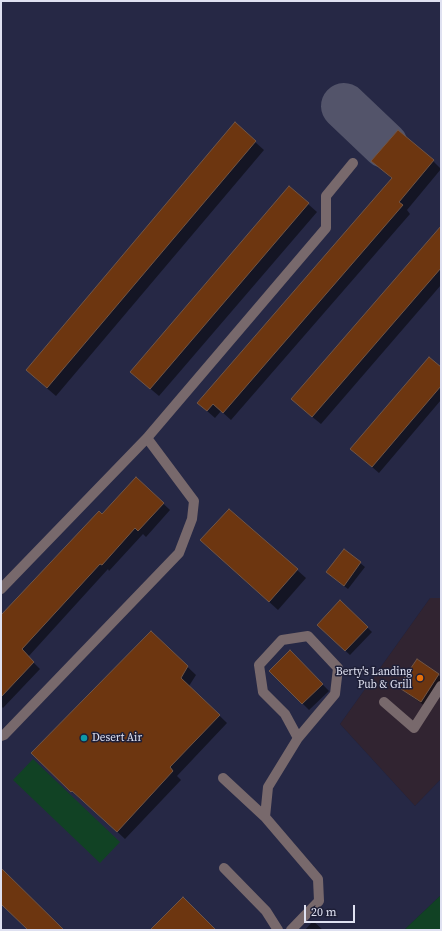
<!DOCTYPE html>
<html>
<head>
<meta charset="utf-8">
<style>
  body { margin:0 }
  #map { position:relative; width:442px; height:931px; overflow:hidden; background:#1e1f37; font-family:"Source Serif 4",serif }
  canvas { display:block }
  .frame { position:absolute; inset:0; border:2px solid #dfe1f1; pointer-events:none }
  .scale { position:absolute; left:304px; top:905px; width:51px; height:18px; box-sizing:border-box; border:2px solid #dfe1f1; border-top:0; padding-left:5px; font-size:12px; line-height:14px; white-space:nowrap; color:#dfe1f1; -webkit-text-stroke:3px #1e1f37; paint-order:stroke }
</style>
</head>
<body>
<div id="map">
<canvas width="442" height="931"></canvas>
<div class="frame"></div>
<div class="scale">20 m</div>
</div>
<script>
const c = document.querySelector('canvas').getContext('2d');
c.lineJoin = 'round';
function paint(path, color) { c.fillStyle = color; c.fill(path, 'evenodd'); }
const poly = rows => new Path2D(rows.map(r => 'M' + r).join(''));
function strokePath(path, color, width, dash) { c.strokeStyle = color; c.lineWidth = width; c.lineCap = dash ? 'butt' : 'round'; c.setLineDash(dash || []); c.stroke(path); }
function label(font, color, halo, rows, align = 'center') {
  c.font = font + ' "Source Serif 4",serif'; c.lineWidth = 3; c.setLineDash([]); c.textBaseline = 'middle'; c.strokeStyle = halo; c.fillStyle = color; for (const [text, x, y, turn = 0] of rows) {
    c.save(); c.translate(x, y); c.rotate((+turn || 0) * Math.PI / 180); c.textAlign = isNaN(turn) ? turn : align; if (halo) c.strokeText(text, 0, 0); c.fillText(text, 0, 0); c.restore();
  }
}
paint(poly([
  [430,598,441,598,441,779,415,806,340,724]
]), '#312431');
paint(poly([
  [1,1,441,1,441,598,430,598,340,724,415,806,441,779,441,895,404,930,1,930]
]), '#262845');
paint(poly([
  [33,759,120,842,100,863,13,780],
  [441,895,441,930,404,930]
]), '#114224');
paint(poly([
  [235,124,264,150,56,396,35,378],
  [373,161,433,161,441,169,407,210,410,214,231,420,221,411,215,418,198,403,392,179],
  [308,204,317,212,159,396,140,380],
  [441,240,441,285,321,424,300,407],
  [441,368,441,400,379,473,358,455],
  [136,478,170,510,146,537,143,534,109,571,108,569,28,657,40,669,3,708,1,706,1,618,102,515],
  [230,510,306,578,278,610,201,540],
  [344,550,365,567,348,589,331,576],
  [340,601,372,632,350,655,318,625],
  [151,632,196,675,189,686,227,723,177,776,181,780,125,839,81,798,80,799,32,753],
  [290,651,329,691,309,710,270,671],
  [417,660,441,677,441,683,425,706,404,691],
  [313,921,323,930,305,930]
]), '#0007');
strokePath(poly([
  [344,106,385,145]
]), '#53546a', 46);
const building = poly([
  [235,122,256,141,47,388,26,370,235,122],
  [398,130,434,160,399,202,403,205,223,413,213,404,207,411,197,403,392,178,371,161,398,130],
  [289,186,309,203,150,389,130,372,289,186],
  [441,226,441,268,312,417,291,399,441,226],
  [429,357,441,367,441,386,372,467,350,449,429,357],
  [136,477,164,503,138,531,135,528,102,565,100,564,22,649,34,662,1,697,1,615,99,511,102,514,136,477],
  [229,509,298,569,269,602,200,540,229,509],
  [344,549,361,562,344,586,326,572,344,549],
  [340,600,368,627,345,651,317,625,340,600],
  [151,631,188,666,181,678,220,715,170,767,173,771,117,832,72,791,71,792,31,753,151,631],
  [290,650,323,684,302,704,269,671,290,650],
  [417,659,439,674,421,702,398,687,417,659],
  [1,868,64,930,28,930,1,904,1,868],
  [183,897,216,930,150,930,183,897]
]);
paint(building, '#6d3610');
strokePath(building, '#715546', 1);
strokePath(poly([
  [1,589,147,438,326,228,326,196,353,163],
  [384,702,414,728,441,686],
  [1,736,4,735,179,553,192,519,194,501,147,438],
  [223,778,265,817],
  [224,868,266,911,278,930],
  [291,930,319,901,318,879,265,817,268,787,298,738,335,694,338,668,308,636,282,640,259,665,263,692,285,714,298,738]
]), '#78696c', 10);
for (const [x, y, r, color] of [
  [420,678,4,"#e8710a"],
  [84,738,4,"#0f9aa8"]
]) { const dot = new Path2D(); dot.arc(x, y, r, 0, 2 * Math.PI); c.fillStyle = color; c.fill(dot); strokePath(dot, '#1e1f37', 1.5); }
label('11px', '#dfe1f1', '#1e1f37', [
  ["Berty's Landing",412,672],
  ["Pub & Grill",412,685],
  ["Desert Air",92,738,"left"]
], 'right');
</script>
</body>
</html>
